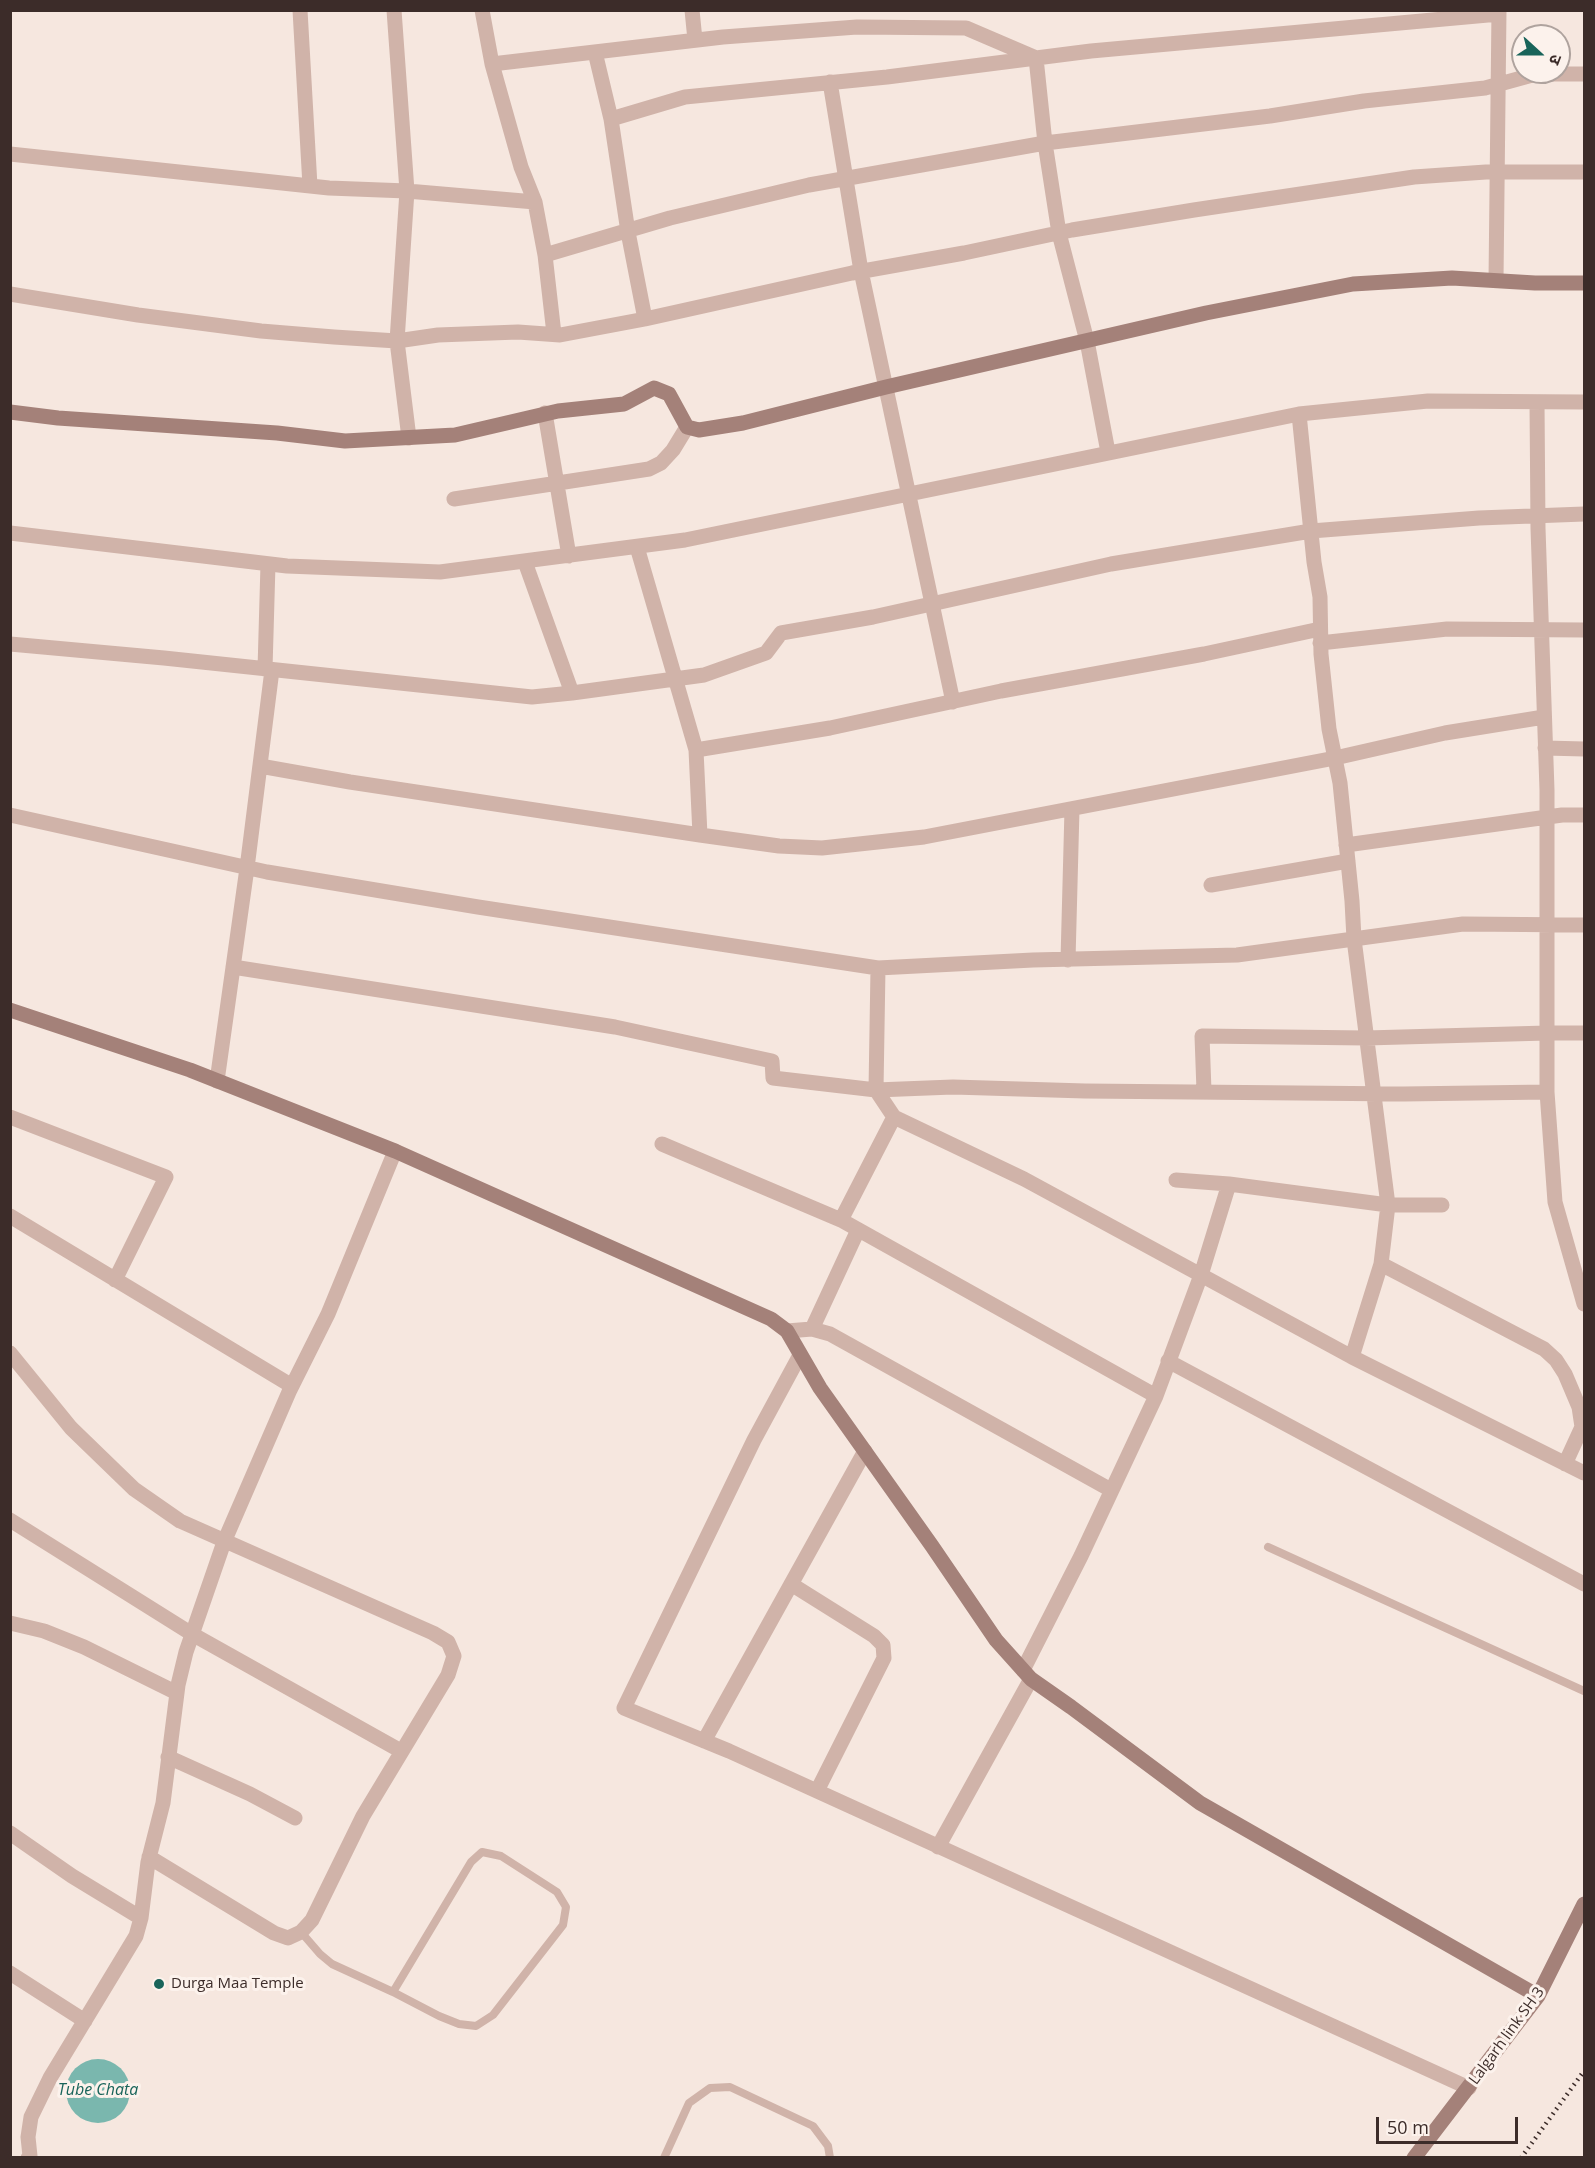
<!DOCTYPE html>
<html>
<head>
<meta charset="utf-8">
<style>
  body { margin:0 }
  #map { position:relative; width:1595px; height:2168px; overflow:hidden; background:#f6e7df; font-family:"Open Sans","Noto Sans Devanagari",sans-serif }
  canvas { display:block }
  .frame { position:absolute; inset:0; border:12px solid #3c2c29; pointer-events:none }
  .north { position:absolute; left:1511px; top:24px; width:60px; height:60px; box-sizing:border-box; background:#fcf2ec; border:2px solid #afa39e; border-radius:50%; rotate:111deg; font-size:16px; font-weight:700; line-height:24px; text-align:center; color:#3c2c29 }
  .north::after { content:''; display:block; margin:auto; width:21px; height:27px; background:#19645a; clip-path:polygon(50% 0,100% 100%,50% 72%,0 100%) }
  .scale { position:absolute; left:1376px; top:2117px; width:142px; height:27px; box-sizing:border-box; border:3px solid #3c2c29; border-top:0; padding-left:8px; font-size:18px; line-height:21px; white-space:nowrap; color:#3c2c29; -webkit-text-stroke:4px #fcf2ec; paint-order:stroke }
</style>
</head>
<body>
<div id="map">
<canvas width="1595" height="2168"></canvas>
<div class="frame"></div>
<div class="north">उ</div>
<div class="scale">50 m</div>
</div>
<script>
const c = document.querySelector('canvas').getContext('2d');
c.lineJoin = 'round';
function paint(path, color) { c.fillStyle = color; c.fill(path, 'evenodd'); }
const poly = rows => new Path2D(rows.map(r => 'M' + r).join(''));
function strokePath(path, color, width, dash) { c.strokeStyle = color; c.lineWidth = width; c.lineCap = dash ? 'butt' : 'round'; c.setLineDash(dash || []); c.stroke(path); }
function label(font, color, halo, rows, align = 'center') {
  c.font = font + ' "Open Sans",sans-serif'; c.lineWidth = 6; c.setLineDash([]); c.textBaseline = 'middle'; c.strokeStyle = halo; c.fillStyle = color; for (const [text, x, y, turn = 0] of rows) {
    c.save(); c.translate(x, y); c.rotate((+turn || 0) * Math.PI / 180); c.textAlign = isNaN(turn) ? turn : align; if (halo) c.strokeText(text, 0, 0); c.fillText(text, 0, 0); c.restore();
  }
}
paint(poly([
  '66 2091a32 32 0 1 1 64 0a32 32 0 1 1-64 0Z'
]), '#7ab7ae');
strokePath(poly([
  [1268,1547,1584,1691],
  [301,1932,320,1954,332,1964,393,1992,439,2016,459,2024,476,2026,493,2015,563,1925,566,1907,557,1892,501,1856,482,1852,471,1862,393,1992],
  [664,2158,689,2103,710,2088,730,2087,813,2126,828,2146,830,2158]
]), '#d0b3a9', 8);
strokePath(poly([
  [300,10,310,186],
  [394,10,407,191,397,341,409,438],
  [482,10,492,64,521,167,535,202,545,255,554,334],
  [692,10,695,40],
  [595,52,611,119],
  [492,64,723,37,857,27,966,28,1036,58,1045,143,1059,233,1087,341,1108,452],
  [830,82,861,271,953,702],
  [10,154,329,188,407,191,535,202],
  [545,255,670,218,809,185,1045,143,1270,116,1364,101,1485,88,1536,74,1584,74],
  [1496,280,1499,10],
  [10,294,138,315,261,331,334,337,397,341,438,335,518,332,560,335,645,319,852,273,964,253,1072,230,1194,210,1414,177,1486,172,1584,172],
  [645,319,628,232,611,119,685,97,887,77,1091,51,1499,14],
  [1537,402,1538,528,1547,790,1547,1033,1584,1033],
  [545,413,569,556],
  [1299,414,1314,562,1320,597,1321,654,1329,729,1340,783,1352,901,1354,939,1388,1205,1381,1264,1352,1357],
  [454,499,649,469,661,463,673,450,687,427],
  [10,533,287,566,440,572,685,540,1299,414,1428,401,1584,402],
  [637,547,696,750,700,835],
  [525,562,572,693],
  [1320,643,1447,629,1584,630],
  [10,644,164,658,532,697,572,693,704,675,766,653,781,633,873,617,1111,564,1311,531,1479,518,1584,514],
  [265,669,268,564],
  [1545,748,1584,749],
  [696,750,830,728,1001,691,1204,654,1320,629],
  [260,766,350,782,700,835,779,846,822,848,924,837,1335,758,1445,733,1544,717],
  [10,815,267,872,478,907,878,968,1033,960,1237,955,1463,924,1584,925],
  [1346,845,1562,815,1584,815],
  [1211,885,1348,861],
  [1068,960,1072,809],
  [233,967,615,1027,772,1061,773,1078,876,1090,953,1087,1085,1091,1404,1094,1547,1092],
  [878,968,876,1090,894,1117,1024,1179,1352,1357,1584,1473],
  [217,1081,247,868,272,670],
  [1204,1091,1202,1036,1366,1038,1547,1033,1547,1092,1555,1202,1584,1304],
  [10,1117,166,1177,115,1280],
  [662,1144,841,1220,1156,1396],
  [1176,1180,1229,1184,1388,1205,1442,1205],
  [10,1216,292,1386],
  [841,1220,894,1117],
  [1381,1264,1544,1349,1556,1360,1565,1374,1579,1407,1582,1427,1565,1464],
  [812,1329,858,1230],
  [787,1331,812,1329,830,1334,1111,1490],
  [10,1353,71,1428,134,1489,180,1521,433,1633,448,1642,454,1656,448,1675,363,1816,312,1920,301,1932,288,1938,274,1933,149,1857],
  [800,1355,754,1440,624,1708,729,1751,1469,2088],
  [1168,1361,1584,1584],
  [10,1520,192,1634,401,1751],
  [791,1584,874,1636,883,1645,884,1658,817,1791],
  [10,1623,44,1631,84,1647,177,1693],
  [1023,1670,1081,1556,1156,1396,1201,1275,1229,1184],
  [704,1741,865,1451],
  [168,1757,250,1794,295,1818],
  [10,1833,72,1876,141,1918],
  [938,1847,1031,1679],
  [10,1973,85,2021],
  [28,2158,30,2156,28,2137,31,2117,50,2078,136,1936,141,1918,148,1862,163,1803,178,1685,186,1652,224,1542,289,1392,328,1314,395,1151]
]), '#d0b3a9', 15);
strokePath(poly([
  [10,412,58,418,277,433,345,441,455,435,558,411,624,404,654,388,669,394,687,427,699,430,743,423,886,387,1206,313,1353,284,1452,278,1535,283,1584,283],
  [10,1010,190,1070,395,1151,771,1319,787,1331,820,1388,932,1546,996,1640,1031,1679,1071,1707,1200,1803,1538,1996],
  [1414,2158,1538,1996,1584,1904]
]), '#a48179', 15);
strokePath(poly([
  [1521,2158,1584,2071]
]), '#3c2c29', 4.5, [1.5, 4.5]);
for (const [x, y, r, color] of [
  [159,1984,6,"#19645a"]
]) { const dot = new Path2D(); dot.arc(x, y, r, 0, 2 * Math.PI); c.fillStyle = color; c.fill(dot); strokePath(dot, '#fcf2ec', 2); }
label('15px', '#3c2c29', '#fcf2ec', [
  ["Durga Maa Temple",171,1984]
], 'left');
label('15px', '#3c2c29', '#fcf2ec', [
  ["Lalgarh link SH 3",1507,2036,-54]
]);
label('italic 16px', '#19645a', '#fcf2ec', [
  ["Tube Chata",98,2090]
]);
</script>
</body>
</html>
